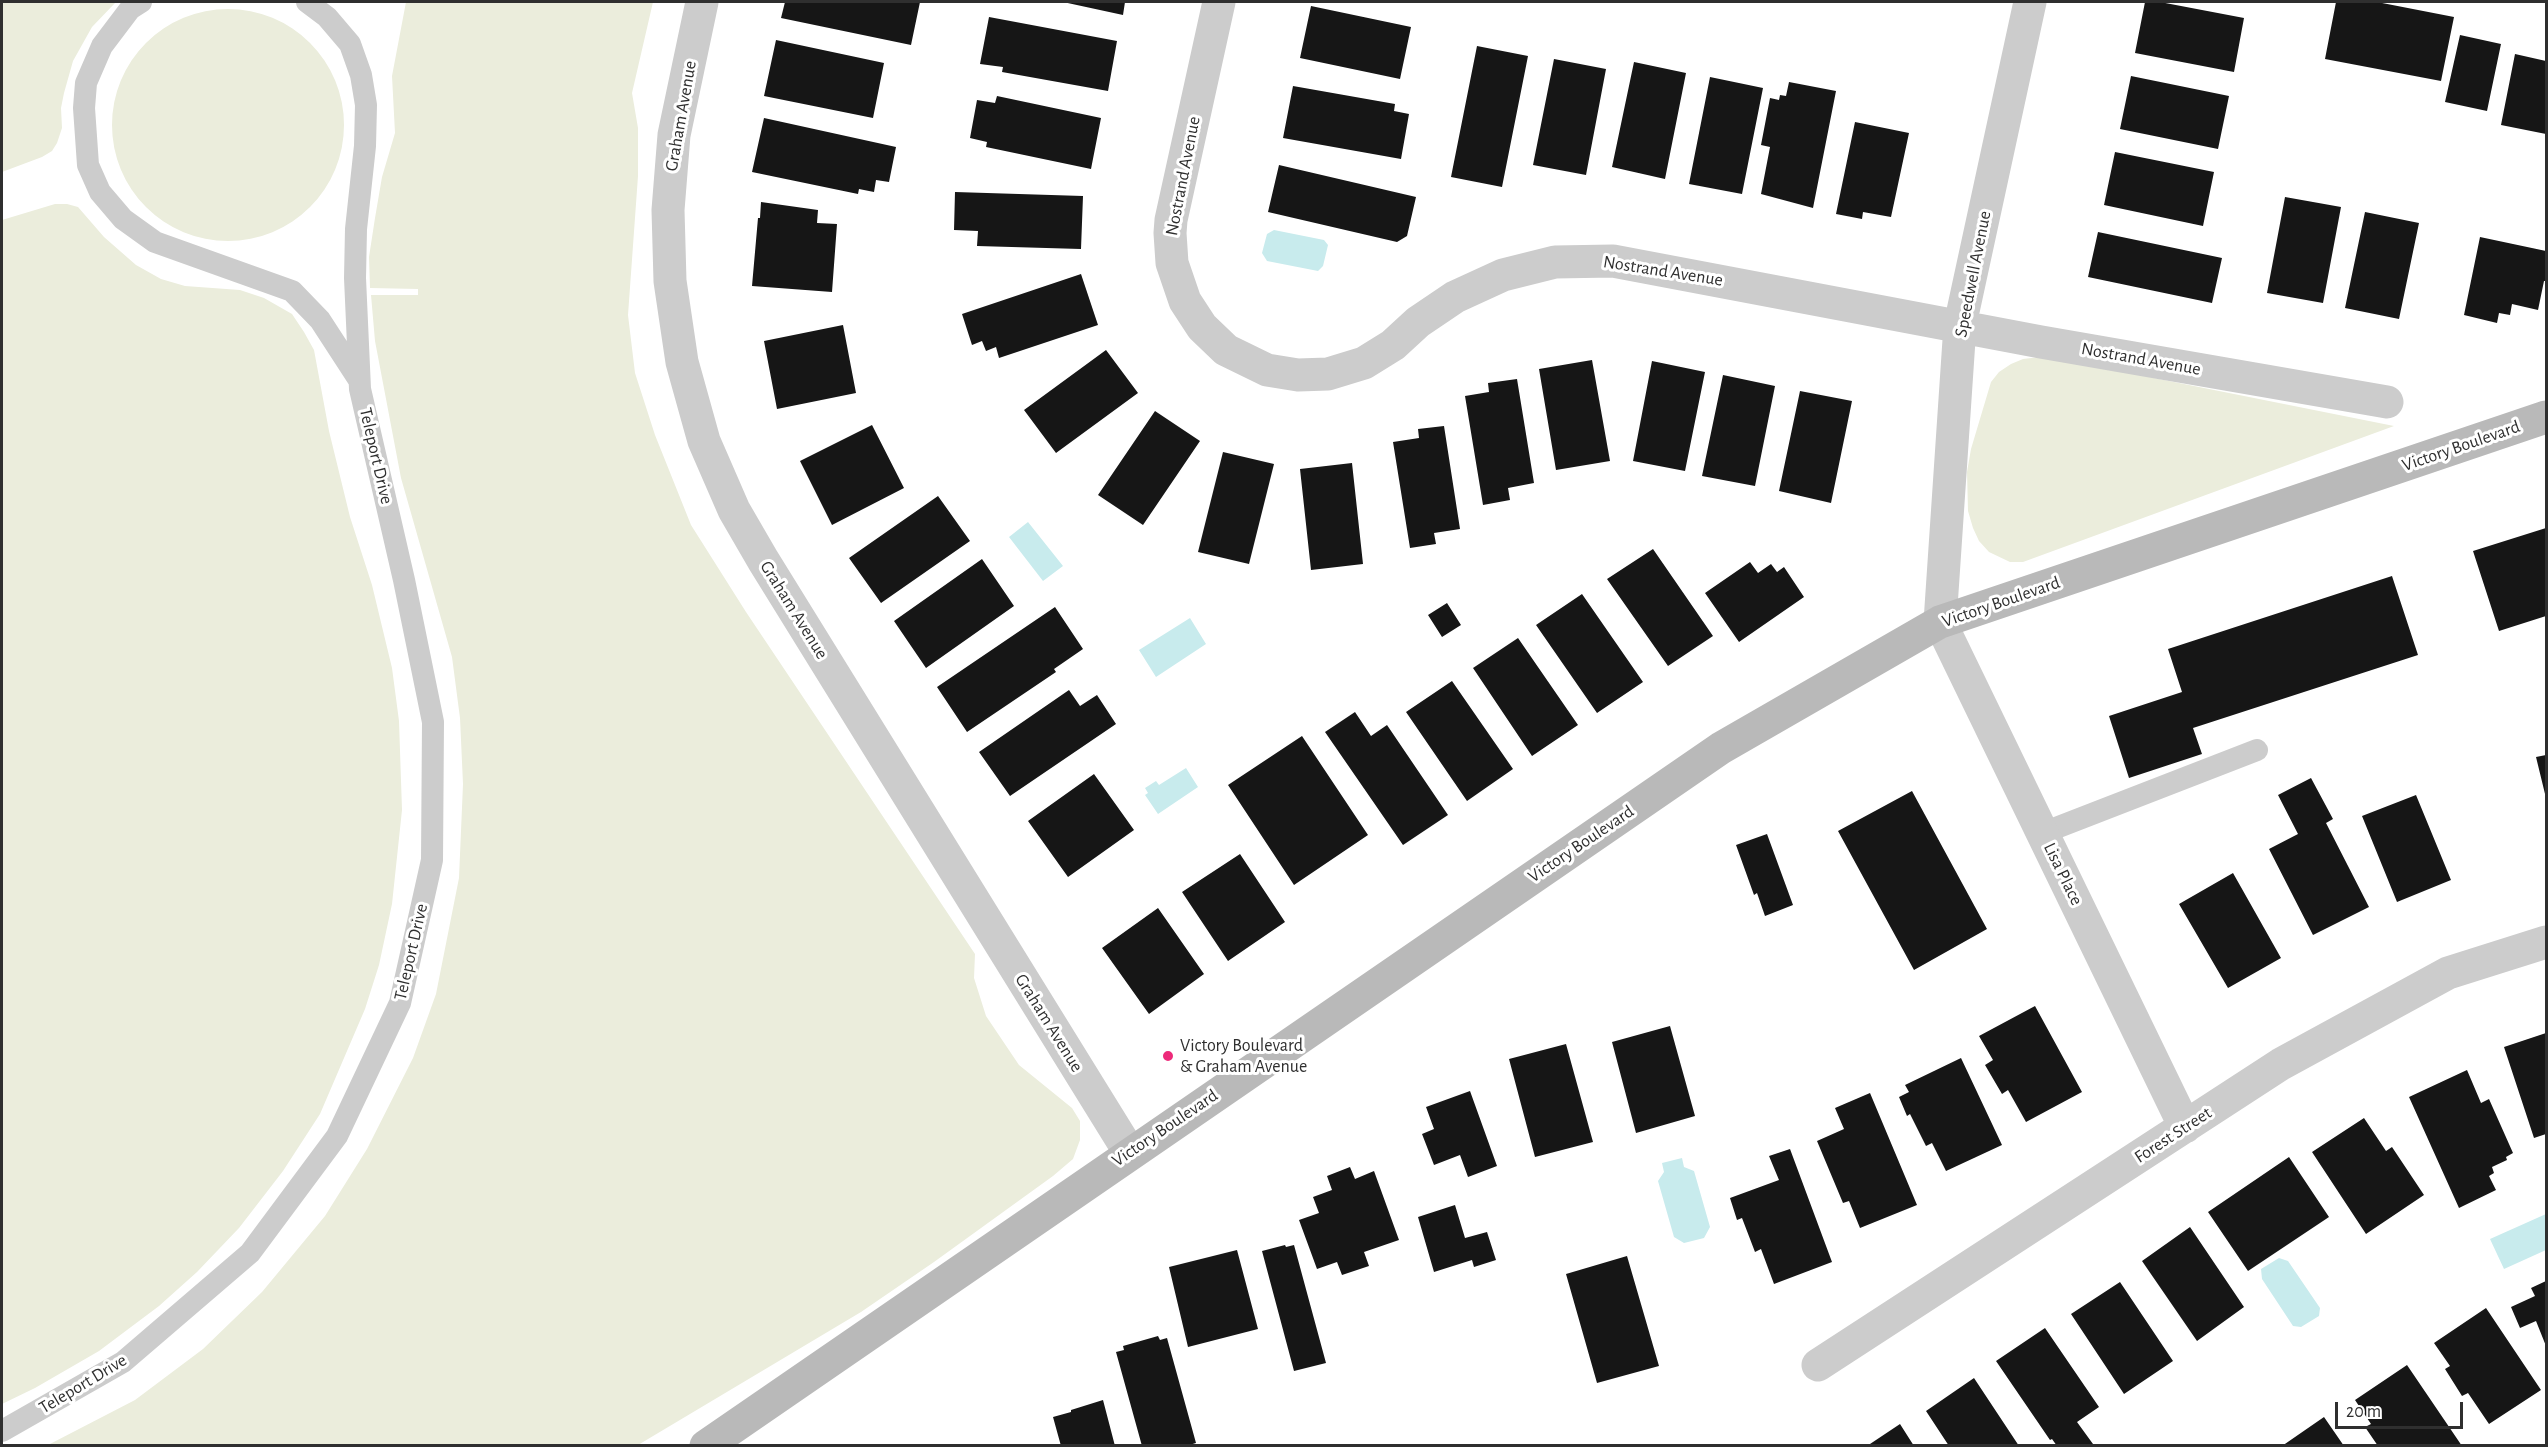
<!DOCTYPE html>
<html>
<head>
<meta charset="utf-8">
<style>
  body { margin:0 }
  #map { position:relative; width:2548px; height:1447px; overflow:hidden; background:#fff; font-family:"Alegreya Sans",sans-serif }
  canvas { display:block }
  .frame { position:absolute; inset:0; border:3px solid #2f2f2f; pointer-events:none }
  .scale { position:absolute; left:2335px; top:1402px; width:128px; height:27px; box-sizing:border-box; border:3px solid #2f2f2f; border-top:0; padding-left:8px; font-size:18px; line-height:21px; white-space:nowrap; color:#2f2f2f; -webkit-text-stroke:4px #fff; paint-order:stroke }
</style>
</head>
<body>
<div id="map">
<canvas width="2548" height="1447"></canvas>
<div class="frame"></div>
<div class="scale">20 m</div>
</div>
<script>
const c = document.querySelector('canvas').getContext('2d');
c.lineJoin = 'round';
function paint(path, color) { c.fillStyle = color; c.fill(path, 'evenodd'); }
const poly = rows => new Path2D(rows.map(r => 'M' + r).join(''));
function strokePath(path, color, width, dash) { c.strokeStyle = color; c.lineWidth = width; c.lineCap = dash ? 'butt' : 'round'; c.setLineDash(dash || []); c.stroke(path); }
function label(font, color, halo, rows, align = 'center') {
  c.font = font + ' "Alegreya Sans",sans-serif'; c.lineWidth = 6; c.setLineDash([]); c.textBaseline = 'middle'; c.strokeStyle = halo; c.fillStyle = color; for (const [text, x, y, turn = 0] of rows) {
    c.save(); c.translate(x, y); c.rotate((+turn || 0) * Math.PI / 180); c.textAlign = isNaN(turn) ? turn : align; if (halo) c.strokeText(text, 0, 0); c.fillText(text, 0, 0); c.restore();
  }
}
paint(poly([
  [2,2,116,2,92,27,73,61,64,93,61,108,62,128,57,143,52,151,42,157,2,172],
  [406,2,653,2,632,93,638,128,638,176,628,315,635,373,655,435,691,525,746,612,975,954,974,978,986,1016,1019,1065,1072,1108,1080,1121,1080,1140,1073,1159,1053,1176,934,1262,861,1312,638,1445,48,1445,135,1400,203,1349,262,1292,325,1216,367,1149,413,1058,436,994,459,878,463,784,460,718,452,657,401,478,375,341,371,295,418,295,418,289,370,288,369,257,375,218,382,177,395,133,392,76],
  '112 125a116 116 0 1 1 232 0a116 116 0 1 1-232 0Z',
  [55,204,67,204,78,207,104,237,136,265,161,279,185,286,240,290,264,298,292,314,304,332,314,350,329,431,350,517,372,585,392,668,399,721,402,810,392,904,379,965,365,1009,320,1114,283,1171,239,1228,197,1272,159,1306,99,1351,35,1388,2,1404,2,220],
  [2040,357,2054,358,2394,426,2023,562,2010,562,1989,552,1979,541,1973,528,1968,511,1967,472,1971,449,1991,382,1999,372,2011,364,2023,359]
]), '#ebeddc');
paint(poly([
  [1274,230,1324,240,1328,245,1323,266,1318,271,1267,261,1262,253,1267,234],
  [1028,522,1063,566,1043,581,1009,537],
  [1190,618,1206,644,1156,677,1139,650],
  [1186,768,1198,787,1158,814,1145,795,1148,793,1145,788,1156,781,1159,785],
  [1682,1158,1684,1167,1694,1171,1710,1227,1704,1238,1684,1243,1674,1237,1658,1181,1664,1172,1662,1163],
  [2546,1214,2546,1250,2504,1269,2490,1239],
  [2279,1258,2288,1261,2320,1308,2319,1316,2301,1327,2293,1326,2262,1279,2261,1269]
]), '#c8ebed');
paint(poly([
  [785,2,920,2,911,45,781,18],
  [1063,2,1125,2,1123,15],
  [2145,2,2160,2,2244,18,2234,72,2135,53],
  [2336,2,2377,2,2454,17,2441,81,2325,59],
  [1311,6,1411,27,1400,79,1300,58],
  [989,17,1117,41,1108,91,1002,72,1003,67,980,64],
  [2460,35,2501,44,2487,111,2445,102],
  [776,40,884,63,873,118,764,96],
  [1477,46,1528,56,1502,187,1451,177],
  [2515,54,2546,61,2546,134,2501,125],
  [1554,59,1606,69,1586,175,1533,165],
  [1634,62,1686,73,1665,179,1612,167],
  [2131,76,2229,96,2218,149,2120,129],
  [1710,77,1763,88,1742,194,1689,184],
  [1789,82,1836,91,1813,208,1761,194,1770,147,1761,145,1770,98,1779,100,1780,95,1786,96],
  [1293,86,1395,104,1394,111,1409,114,1401,159,1283,138],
  [997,96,1101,118,1091,169,986,147,987,142,970,138,977,100,995,103],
  [764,118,896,147,889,182,876,180,874,192,859,189,858,194,752,172],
  [1855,122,1909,133,1891,217,1863,212,1862,219,1836,214],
  [2115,152,2214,172,2203,226,2104,205],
  [1279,165,1416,197,1407,236,1397,242,1268,212],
  [955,192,1083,196,1081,249,977,246,978,231,954,230],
  [2285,197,2341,207,2323,303,2267,293],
  [761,202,818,210,817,223,837,224,832,292,752,286,758,218,760,218],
  [2365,212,2419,223,2399,319,2345,308],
  [2098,232,2222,258,2212,303,2088,277],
  [2480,237,2546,251,2546,281,2544,281,2538,310,2512,304,2510,315,2499,313,2497,323,2464,315],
  [1081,274,1098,325,999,358,996,347,986,351,982,341,972,345,962,314],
  [843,325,856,393,777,409,764,341],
  [1106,350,1138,393,1056,453,1024,410],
  [1592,360,1610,461,1556,470,1539,369],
  [1652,361,1705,372,1685,471,1633,461],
  [1723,375,1775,386,1755,486,1702,476],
  [1517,379,1534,483,1508,488,1510,500,1483,505,1465,396,1489,392,1488,383],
  [1800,391,1852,401,1831,503,1779,491],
  [1155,411,1200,441,1143,525,1098,495],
  [872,425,904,488,832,525,800,461],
  [1444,426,1460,529,1434,533,1436,544,1410,548,1393,442,1419,438,1418,429],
  [1223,452,1274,464,1249,564,1198,552],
  [1352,463,1363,564,1311,570,1300,469],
  [938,496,970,541,881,603,849,558],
  [2546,528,2546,616,2499,631,2473,551],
  [1653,549,1713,636,1668,666,1607,579],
  [982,559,1014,606,926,668,894,621],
  [1750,562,1758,573,1771,564,1777,572,1784,567,1804,597,1739,642,1705,593],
  [2392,576,2418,655,2193,728,2202,754,2129,778,2109,716,2182,692,2168,649],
  [1582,594,1643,682,1597,713,1536,625],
  [1447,603,1461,625,1442,637,1428,615],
  [1055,607,1083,649,1054,669,1056,672,967,732,937,687],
  [1518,638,1578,725,1532,756,1473,668],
  [1452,681,1513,769,1467,801,1406,712],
  [1069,690,1080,706,1097,695,1116,724,1010,796,979,752],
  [1355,712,1371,736,1387,725,1448,815,1403,845,1325,732],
  [1302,736,1368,835,1294,885,1228,785],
  [2546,755,2546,798,2536,757],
  [1094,774,1134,830,1068,877,1028,821],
  [2311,778,2333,819,2326,823,2369,907,2313,935,2269,849,2298,834,2278,795],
  [1912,791,1987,929,1914,970,1838,831],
  [2416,795,2451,880,2397,902,2362,816],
  [1767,834,1793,905,1765,916,1757,893,1754,895,1736,845],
  [1240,854,1285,922,1228,961,1182,892],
  [2233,873,2281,958,2228,988,2179,904],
  [1158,908,1204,974,1149,1014,1102,948],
  [2035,1006,2082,1092,2026,1122,2008,1090,2002,1094,1985,1065,1993,1060,1979,1036],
  [1670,1026,1695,1116,1636,1133,1612,1042],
  [2546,1033,2546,1134,2534,1138,2504,1047],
  [1566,1044,1593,1142,1535,1157,1509,1059],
  [1961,1058,2002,1145,1946,1171,1932,1143,1926,1146,1910,1114,1907,1116,1899,1097,1909,1092,1905,1085],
  [2467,1070,2481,1103,2489,1099,2513,1153,2506,1157,2507,1160,2492,1167,2494,1173,2489,1176,2496,1190,2459,1208,2409,1097],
  [1470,1091,1497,1166,1468,1177,1460,1155,1434,1165,1422,1134,1434,1129,1426,1107],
  [1870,1093,1917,1205,1860,1228,1849,1201,1843,1203,1817,1141,1844,1129,1835,1108],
  [2364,1118,2386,1151,2392,1147,2424,1195,2366,1234,2312,1152],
  [1790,1149,1832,1262,1774,1284,1761,1249,1755,1252,1742,1218,1737,1220,1730,1198,1779,1180,1769,1156],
  [2289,1157,2329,1217,2248,1271,2208,1212],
  [1350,1167,1355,1179,1374,1171,1399,1240,1364,1252,1369,1266,1342,1275,1337,1262,1317,1269,1299,1220,1319,1213,1313,1197,1332,1190,1327,1176],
  [1455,1205,1465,1238,1487,1232,1496,1260,1474,1267,1472,1260,1434,1272,1418,1217],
  [2190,1227,2244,1307,2197,1341,2142,1261],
  [1285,1245,1286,1247,1294,1245,1326,1363,1294,1371,1262,1251],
  [1237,1250,1258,1329,1188,1347,1169,1267],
  [1627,1256,1659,1366,1597,1383,1566,1274],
  [2546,1281,2546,1346,2536,1321,2520,1328,2511,1307,2535,1296,2531,1288],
  [2120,1282,2173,1361,2124,1394,2071,1314],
  [2486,1308,2541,1390,2489,1424,2468,1393,2462,1396,2445,1369,2450,1366,2434,1343],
  [2045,1328,2099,1407,2077,1422,2093,1444,2091,1446,2057,1446,2052,1439,2050,1440,1996,1361],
  [1158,1336,1160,1340,1167,1338,1196,1443,1186,1446,1142,1446,1116,1352,1124,1350,1123,1346],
  [2407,1365,2462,1446,2378,1446,2365,1427,2371,1424,2355,1400],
  [1974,1378,2019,1446,1949,1446,1926,1411],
  [1103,1400,1115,1446,1061,1446,1053,1417,1071,1412,1071,1410],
  [2324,1417,2344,1446,2282,1446],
  [1900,1424,1914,1446,1867,1446]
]), '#161616');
strokePath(poly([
  [141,2,130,9,102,46,86,83,84,108,88,165,100,192,123,219,155,242,292,291,320,320,359,380],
  [2043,833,2257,750],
  [2,1431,123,1362,250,1253,337,1136,400,1003,432,860,433,722,404,580,360,389,355,278,356,229,365,146,366,105,361,75,350,44,327,17,307,2]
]), '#ccc', 22);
strokePath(poly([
  [702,2,674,135,668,210,670,281,682,362,704,441,734,510,763,560,1130,1153],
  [1219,2,1171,220,1170,233,1172,263,1185,301,1202,327,1226,350,1267,370,1298,375,1328,374,1364,363,1393,345,1418,322,1455,297,1503,275,1555,262,1613,261,2041,342,2387,402],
  [2030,2,1960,325,1940,622,2185,1127],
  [1818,1365,2281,1064,2448,973,2546,942]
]), '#ccc', 33);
strokePath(poly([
  [706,1446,1721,748,1940,622,2546,417]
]), '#b9b9b9', 33);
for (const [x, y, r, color] of [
  [1168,1056,6,"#ed2a7a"]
]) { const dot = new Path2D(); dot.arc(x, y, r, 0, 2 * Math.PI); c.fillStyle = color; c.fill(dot); strokePath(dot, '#fff', 2); }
label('18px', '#2f2f2f', '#fff', [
  ["Graham Avenue",681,116,-80],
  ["Nostrand Avenue",1183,176,-79],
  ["Nostrand Avenue",1663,271,9],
  ["Speedwell Avenue",1973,274,-79],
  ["Nostrand Avenue",2141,359,10],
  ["Victory Boulevard",2461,446,-19],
  ["Teleport Drive",376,456,77],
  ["Victory Boulevard",2001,602,-19],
  ["Graham Avenue",794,610,58],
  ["Victory Boulevard",1581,844,-34],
  ["Lisa Place",2063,874,64],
  ["Teleport Drive",411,952,-77],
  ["Graham Avenue",1049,1023,58],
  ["Victory Boulevard",1165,1128,-34],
  ["Forest Street",2173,1135,-33],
  ["Teleport Drive",83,1384,-31]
]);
label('18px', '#2f2f2f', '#fff', [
  ["Victory Boulevard",1180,1046],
  ["& Graham Avenue",1180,1067]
], 'left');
</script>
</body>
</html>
